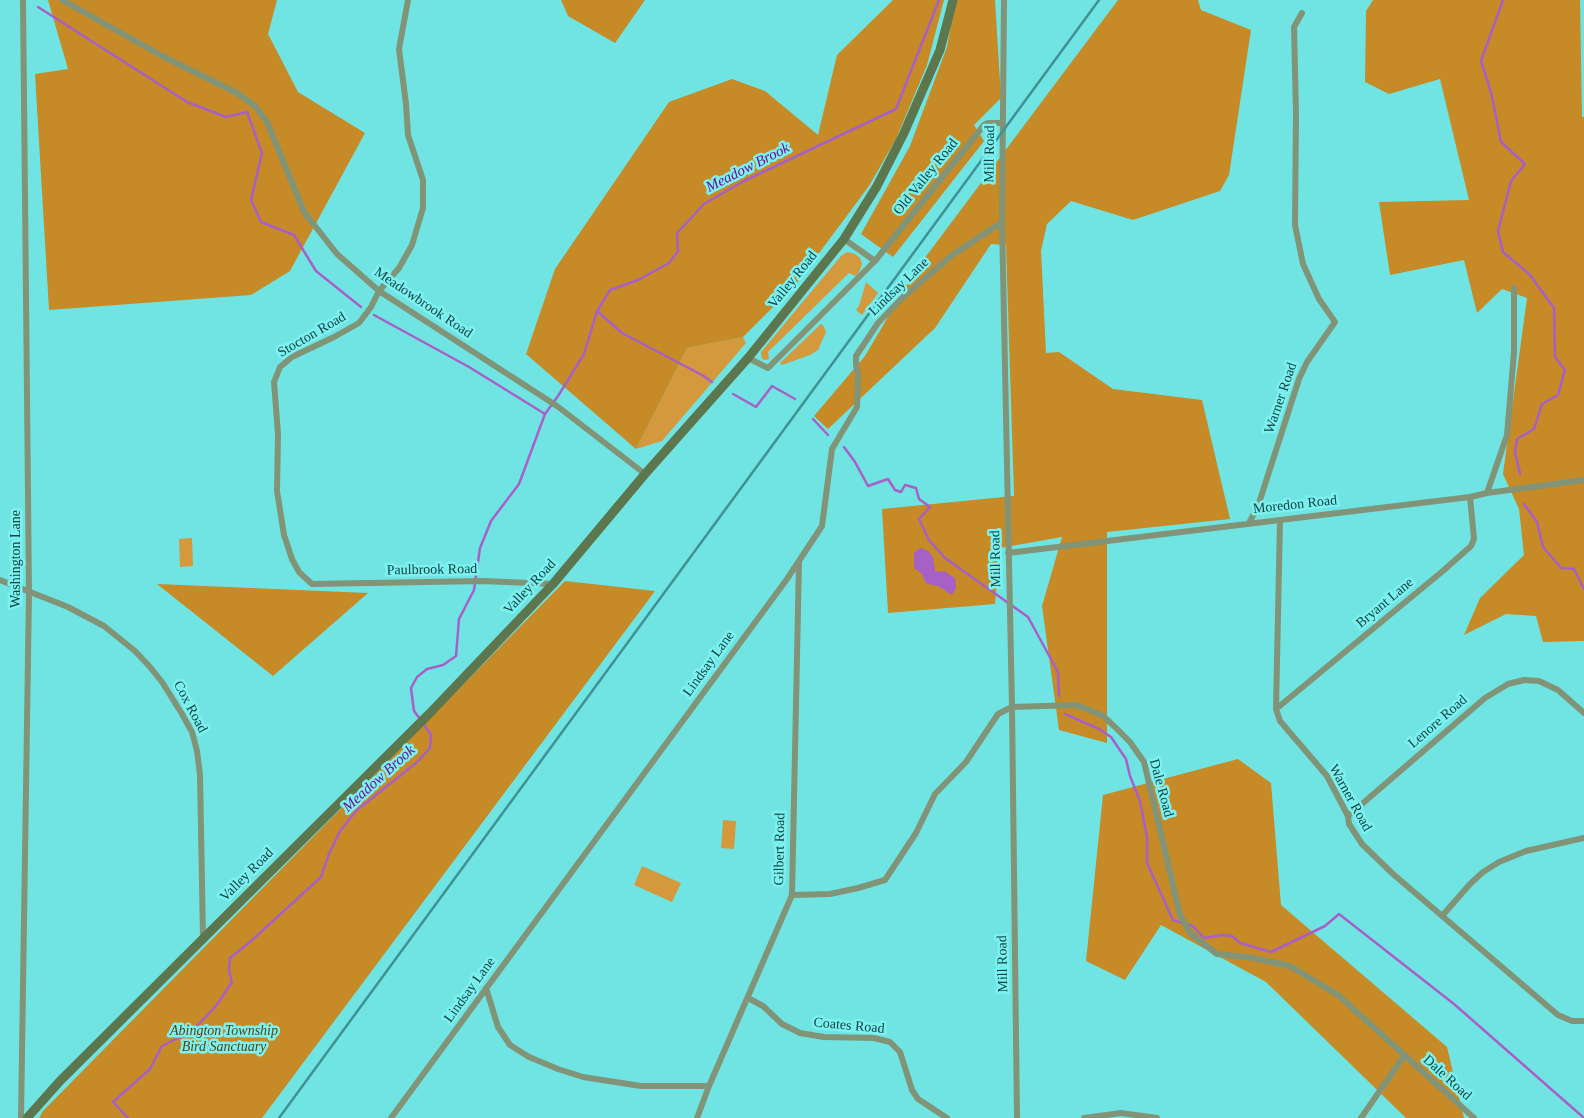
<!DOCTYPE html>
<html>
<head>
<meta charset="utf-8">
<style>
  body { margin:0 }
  canvas { display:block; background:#6fe4e3 }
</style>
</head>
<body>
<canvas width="1584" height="1118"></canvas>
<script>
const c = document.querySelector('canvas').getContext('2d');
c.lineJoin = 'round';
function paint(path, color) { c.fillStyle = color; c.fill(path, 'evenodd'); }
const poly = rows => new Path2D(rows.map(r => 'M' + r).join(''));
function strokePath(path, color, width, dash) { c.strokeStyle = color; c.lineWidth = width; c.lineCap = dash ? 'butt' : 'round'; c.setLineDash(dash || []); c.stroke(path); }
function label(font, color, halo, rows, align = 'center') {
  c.font = font + ' "Times New Roman",serif'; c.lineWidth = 5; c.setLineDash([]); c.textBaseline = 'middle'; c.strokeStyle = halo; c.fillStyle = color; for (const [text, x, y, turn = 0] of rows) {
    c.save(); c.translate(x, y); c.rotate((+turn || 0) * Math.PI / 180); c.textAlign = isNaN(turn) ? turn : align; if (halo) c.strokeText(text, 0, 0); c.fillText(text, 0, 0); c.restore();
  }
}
paint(poly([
  [847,252,855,254,860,258,862,264,860,270,856,276,849,273,768,352,769,359,765,360,762,359,761,352,841,256],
  [866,282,878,293,862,315,856,310,859,306],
  [821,324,823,325,826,332,818,350,810,355,782,365,780,363],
  [743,337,746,343,662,441,636,449,687,348],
  [192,538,193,566,180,567,179,539],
  [723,820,736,821,734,849,721,848],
  [642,866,681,883,672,902,634,885]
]), '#d4983d');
paint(poly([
  [48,0,277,0,268,34,298,92,365,133,290,271,251,295,49,310,35,74,68,69],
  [561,0,645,0,615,43,568,16],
  [893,0,944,0,927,65,896,139,869,186,796,284,743,337,687,348,636,449,526,354,555,269,669,102,732,79,765,91,818,135,837,55],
  [955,0,995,0,1001,98,974,125,984,141,893,257,861,234,910,146,947,47],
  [1118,0,1198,0,1201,10,1251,30,1229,175,1220,191,1133,220,1071,201,1047,224,1041,251,1046,353,1059,352,1113,389,1202,400,1230,519,1107,532,1107,743,1059,730,1042,606,1062,537,1000,548,995,604,888,613,882,509,1014,496,1006,245,991,244,935,328,828,429,814,416,865,356,915,271],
  [1373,0,1580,0,1582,117,1584,117,1584,641,1543,642,1536,616,1506,614,1464,635,1480,598,1524,555,1519,509,1503,474,1527,298,1502,289,1477,313,1464,260,1390,275,1379,202,1469,200,1440,79,1389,94,1365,82,1366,11],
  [565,581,655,591,262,1118,39,1118,43,1111],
  [157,584,368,593,273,676],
  [1238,759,1271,783,1281,905,1447,1047,1464,1118,1406,1118,1266,982,1161,925,1125,980,1086,961,1103,795]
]), '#c68a27');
paint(poly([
  [920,548,928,551,933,557,935,571,942,572,944,571,955,578,956,588,952,595,938,586,932,585,926,583,921,573,914,568,914,553]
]), '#a761c6');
strokePath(poly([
  [1503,0,1481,61,1491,92,1501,142,1525,164,1511,181,1498,231,1503,252,1530,275,1554,308,1555,357,1565,370,1558,395,1542,404,1534,429,1517,439,1515,452,1520,474],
  [38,7,187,102,226,117,247,112,262,153,251,200,261,222,294,235,316,271,361,307],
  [597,311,622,333,702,375,712,382],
  [374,315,469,367,545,414],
  [733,394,756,407,772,386,795,399],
  [813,419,828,435],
  [844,447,855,462,868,486,888,479,895,490,901,492,905,485,916,488,919,499,930,507,919,519,929,540,945,558,1028,617,1058,672,1059,696],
  [1524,504,1537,522,1543,547,1561,568,1574,569,1584,589],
  [1065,714,1099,729,1111,737,1126,759,1130,776,1140,801,1147,837,1147,863,1173,920,1193,926,1204,938,1222,935,1232,936,1240,943,1271,952,1325,926,1339,914,1454,1004,1584,1118],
  [420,719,414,711,411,688,417,677,427,669,443,665,456,656,459,619,474,590,480,548,491,521,519,484,545,414,558,396,584,354,597,311,610,290,638,280,669,263,678,251,677,233,704,204,742,182,896,109,939,0],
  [128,1118,113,1102,150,1069,162,1046,192,1031,216,1006,232,982,229,971,230,958,250,942,321,877,329,854,340,831,356,811,416,763,430,748,431,735,423,723]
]), '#a761c6', 2.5);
strokePath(poly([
  [62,0,164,57,237,93,255,106,267,122,304,212,337,254,379,291,557,406,645,474],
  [408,0,399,49,406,104,408,135,423,180,423,208,412,245,399,268,379,291,371,307,359,323,334,337,292,357,280,367,274,382,278,434,277,491,284,535,292,559,299,572,312,584,483,581,553,584],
  [1004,0,1002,222,1012,707,1017,1118],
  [844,239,875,261],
  [748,358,768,368,875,261,984,125,988,123,1003,123],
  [1487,493,1507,435,1514,352,1514,288],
  [1280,520,1276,709,1280,721,1327,776,1348,816,1349,824,1362,844,1393,874,1558,1015,1572,1021,1584,1021],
  [1249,523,1258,506,1299,379,1307,362,1335,322,1319,299,1303,264,1295,225,1296,114,1294,27,1302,13],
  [1008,553,1470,497,1487,493,1584,480],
  [0,580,68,607,104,626,135,651,150,667,162,682,182,714,192,732,197,751,200,775,203,938],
  [1276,709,1444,570,1471,546,1474,539,1470,497],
  [1348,816,1485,698,1508,684,1524,680,1539,681,1558,690,1584,713],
  [792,895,830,894,858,888,885,880,916,833,935,794,966,762,998,714,1012,707,1076,705,1102,715,1115,727,1130,742,1144,762,1180,915,1191,934,1217,954,1248,957,1290,966,1338,995,1474,1118],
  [1442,916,1470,884,1483,872,1499,862,1526,851,1584,838],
  [486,988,498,1027,510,1045,529,1057,558,1069,583,1077,641,1086,709,1086],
  [748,998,763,1006,782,1024,800,1033,824,1037,874,1038,890,1042,900,1052,912,1090,918,1099,947,1118],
  [21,1118,29,592,23,0],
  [391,1118,787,579,822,526,832,449,857,407,858,375,856,365,856,356,878,323,901,299,951,256,1002,222],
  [697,1118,709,1086,792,895,799,562],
  [1084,1118,1121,1113,1157,1118],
  [1361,1118,1404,1056]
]), '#819477', 6);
strokePath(poly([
  [27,1118,60,1081,429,714,553,584,645,474,748,358,844,239,877,186,904,133,940,50,953,0]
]), '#5c774d', 9);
strokePath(poly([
  [279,1118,1099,0]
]), '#3f9292', 2.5);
label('14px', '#104444', '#7df1f0', [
  ["Mill Road",990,154,-89],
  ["Old Valley Road",926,177,-51],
  ["Valley Road",793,280,-51],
  ["Lindsay Lane",899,287,-44],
  ["Meadowbrook Road",423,303,34],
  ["Stocton Road",312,335,-30],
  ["Warner Road",1281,398,-71],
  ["Moredon Road",1295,505,-6],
  ["Washington Lane",16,559,-90],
  ["Mill Road",996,559,-91],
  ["Paulbrook Road",432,570,-1],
  ["Valley Road",530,587,-47],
  ["Bryant Lane",1385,603,-40],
  ["Lindsay Lane",709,664,-54],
  ["Cox Road",190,707,62],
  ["Lenore Road",1438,722,-41],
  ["Dale Road",1161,788,75],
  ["Warner Road",1350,798,61],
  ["Gilbert Road",780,849,-89],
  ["Valley Road",247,875,-45],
  ["Mill Road",1003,964,-91],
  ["Lindsay Lane",470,990,-54],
  ["Coates Road",849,1026,5],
  ["Dale Road",1447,1078,42]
]);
label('italic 14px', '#5f400d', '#7df1f0', [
  ["Abington Township",224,1031],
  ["Bird Sanctuary",224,1047]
]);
label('italic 15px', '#6f0e90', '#7df1f0', [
  ["Meadow Brook",748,168,-27],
  ["Meadow Brook",379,779,-42]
]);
</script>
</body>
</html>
